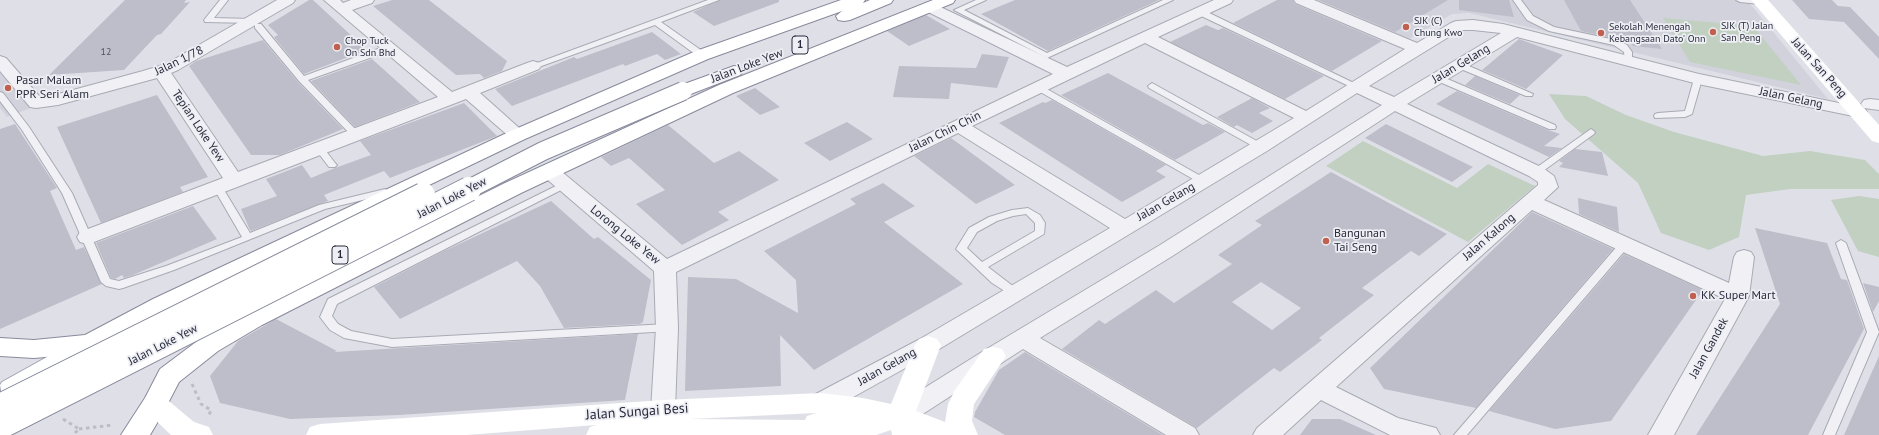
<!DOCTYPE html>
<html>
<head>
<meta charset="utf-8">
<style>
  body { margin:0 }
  canvas { display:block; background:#dfe0e7 }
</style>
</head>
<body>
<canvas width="1879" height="435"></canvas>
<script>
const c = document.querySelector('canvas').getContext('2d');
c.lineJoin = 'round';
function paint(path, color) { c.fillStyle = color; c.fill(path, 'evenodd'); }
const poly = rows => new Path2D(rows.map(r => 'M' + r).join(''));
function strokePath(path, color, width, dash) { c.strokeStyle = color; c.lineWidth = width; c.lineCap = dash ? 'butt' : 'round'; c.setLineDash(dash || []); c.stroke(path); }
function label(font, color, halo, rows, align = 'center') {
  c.font = font + ' "PT Sans",sans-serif'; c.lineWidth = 3.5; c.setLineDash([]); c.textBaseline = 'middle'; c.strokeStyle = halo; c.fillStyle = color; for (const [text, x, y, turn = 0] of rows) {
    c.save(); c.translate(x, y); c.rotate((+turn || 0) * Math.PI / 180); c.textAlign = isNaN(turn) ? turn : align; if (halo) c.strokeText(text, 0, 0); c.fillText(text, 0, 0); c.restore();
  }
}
paint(poly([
  [1318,0,1747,0,1828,99,1469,13,1452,14,1409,39],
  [0,68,31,108,7,117,0,108]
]), '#d1d2db');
paint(poly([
  [1663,18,1753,26,1801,85,1690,62],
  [1549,94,1586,96,1626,115,1674,132,1763,156,1810,151,1865,160,1879,174,1879,189,1790,189,1746,195,1739,237,1709,250,1661,233,1638,183,1565,119],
  [1363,141,1457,188,1488,164,1535,186,1468,242,1326,166],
  [1859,196,1879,199,1879,257,1858,251,1831,200]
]), '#c1d0c1');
paint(poly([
  [125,0,186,0,184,3,190,2,161,34,157,35,124,70,49,75],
  [309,0,313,0,367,50,304,74,274,37,278,35,268,25],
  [392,0,429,0,507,61,502,71,484,78,480,74,456,75,373,6],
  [720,0,779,0,779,2,714,26,693,12],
  [1015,0,1159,0,1048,51,981,14],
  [1277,0,1293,0,1295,4,1382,41,1332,71,1233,23],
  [1318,0,1448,0,1395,32],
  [1459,0,1509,0,1514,17,1459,10],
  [1564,0,1630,0,1662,49,1633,46,1628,39,1608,37,1581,31],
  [1792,0,1832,0,1838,6,1850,7,1879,37,1879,59,1844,22,1809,19],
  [926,15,950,29,909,46,887,31],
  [1206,25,1218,30,1223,28,1324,76,1285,99,1170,42],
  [652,32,681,54,665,60,657,54,625,66,623,64,512,106,495,89,574,57,577,59],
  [1519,39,1563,55,1526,89,1482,70],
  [263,40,298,82,343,129,280,155,251,155,189,66,196,61],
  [982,54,1009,57,997,88,951,83,949,99,893,97,899,66,976,68],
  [372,59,420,102,355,127,311,81],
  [1108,73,1203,125,1208,123,1225,132,1175,160,1061,95],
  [1475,76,1520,95,1510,104,1465,85],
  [755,88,780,107,760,115,736,96],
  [1457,91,1548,130,1560,134,1544,146,1562,148,1549,157,1436,104],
  [157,95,208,177,180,187,183,192,101,223,57,127],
  [1252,98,1270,108,1259,113,1273,121,1252,133,1237,125,1234,127,1217,117],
  [1052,100,1166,165,1156,171,1166,177,1122,202,999,123,1043,102,1045,103],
  [464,103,497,136,390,178,384,171,324,195,328,201,251,231,249,228,241,209,277,196,266,179,302,165,311,178,335,168,371,155,360,141],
  [847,122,873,139,830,161,804,143],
  [15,124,57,188,50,191,76,250,84,247,102,284,0,329,0,129],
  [1386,124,1473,167,1452,182,1365,138],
  [668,125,714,163,739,151,779,180,718,212,729,220,682,245,636,204,665,190,629,158,611,166,601,157],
  [951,138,1015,185,976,204,914,156],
  [1575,149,1602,152,1608,176,1559,167,1563,163,1559,161],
  [1331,172,1447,234,1419,256,1411,251,1362,288,1374,295,1319,338,1322,340,1280,372,1274,368,1197,428,1062,349,1099,320,1105,324,1156,290,1174,303,1232,264,1218,255,1262,225,1255,221],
  [1261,282,1301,308,1272,330,1232,302],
  [883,183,915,206,884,222,963,284,814,370,780,335,781,386,685,391,688,277,736,279,798,313,796,280,764,251,856,204,850,199],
  [1578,198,1617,207,1619,232,1579,214],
  [551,201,594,239,598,237,651,280,643,322,640,324,564,328,540,286,517,261,400,319,374,287,442,252],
  [193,206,217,239,133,275,124,278,122,275,115,279,111,278,96,243],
  [1532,212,1613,249,1476,408,1384,389,1370,368],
  [1755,228,1827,243,1841,279,1847,280,1864,329,1808,435,1696,435,1780,304],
  [1624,254,1703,290,1611,421,1555,429,1489,411],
  [1863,283,1879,287,1879,301,1873,312],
  [276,319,337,351,334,352,638,334,625,400,399,415,290,419,220,403,210,376,238,341],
  [1025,352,1163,435,1005,435,974,417,975,412,999,370],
  [1879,356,1879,435,1844,435],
  [1312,419,1340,419,1376,435,1300,435]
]), '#bdbec9');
const lane = poly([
  [220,0,228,0,214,18,253,19,257,21,253,23,205,22,204,20,220,0],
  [708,0,719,0,661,22,705,53,705,57,699,57,655,25,536,68,530,68,529,66,708,0],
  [976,0,986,0,964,10,1047,53,1163,0,1173,0,1047,58,954,10,976,0],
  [1513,0,1521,0,1533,16,1554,27,1620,41,1627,45,1632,52,1632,61,1628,63,1625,63,1624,52,1614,45,1549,31,1527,20,1513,0],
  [1736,0,1761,0,1764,2,1760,4,1740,2,1736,0],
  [1197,10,1203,10,1360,86,1359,88,1353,88,1197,14,1197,10],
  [255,24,261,24,304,76,386,46,392,46,392,50,308,80,358,132,360,134,358,136,352,136,299,81,255,28,255,24],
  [1456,63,1462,63,1533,94,1532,96,1526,96,1456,67,1456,63],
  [1438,75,1555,125,1556,127,1555,129,1549,129,1435,80,1434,78,1438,75],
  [1698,76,1702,79,1692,114,1685,117,1655,118,1654,116,1655,114,1658,113,1685,111,1694,79,1698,76],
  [1152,83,1264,145,1266,147,1261,150,1258,149,1149,88,1148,86,1152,83],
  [1038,84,1206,179,1208,181,1203,184,1200,183,1035,89,1035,85,1038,84],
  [0,92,3,93,29,127,72,193,110,279,119,281,166,266,242,237,213,187,215,185,221,185,250,233,319,205,385,189,390,192,388,194,325,209,174,270,123,288,119,289,106,286,101,282,62,193,22,130,0,101,0,92],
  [1591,129,1595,132,1594,134,1539,174,1533,174,1531,172,1533,170,1591,129],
  [319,145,322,146,335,163,337,165,335,167,329,167,316,150,314,148,319,145],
  [564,182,569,185,567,187,337,304,332,316,338,324,351,331,392,339,667,324,671,325,673,328,671,331,392,347,344,338,330,330,320,317,328,299,564,182],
  [1028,208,1040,215,1045,223,1044,234,988,267,1018,290,1019,293,1018,296,1014,297,992,283,956,249,969,228,989,217,1012,210,1028,208],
  [1026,214,1035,223,1035,231,982,262,967,248,977,232,997,221,1013,216,1026,214],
  [1841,240,1846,243,1879,332,1835,435,1823,435,1867,332,1836,243,1841,240],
  [1624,242,1629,245,1628,247,1467,435,1454,435,1620,243,1624,242]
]);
const street = poly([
  [277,0,295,0,293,3,178,70,171,73,238,172,438,97,324,0,340,0,343,3,351,0,374,0,372,3,352,10,452,92,527,63,533,61,539,63,541,66,539,69,480,93,527,135,524,139,518,140,512,139,466,99,94,242,87,244,80,242,77,237,80,232,223,178,157,78,58,105,36,108,30,107,0,71,0,56,6,58,40,97,51,96,143,71,166,64,277,0],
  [1214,0,1233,0,1231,3,1158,37,1306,111,1405,49,1296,3,1294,0,1314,0,1417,43,1451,23,1456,21,1473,20,1503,24,1699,74,1858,107,1864,108,1867,112,1864,116,1858,117,1698,84,1517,37,1407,104,1543,168,1554,176,1558,187,1544,200,1729,283,1734,257,1737,252,1744,250,1751,252,1754,257,1749,296,1674,435,1648,435,1725,299,1532,210,1336,387,1398,418,1436,428,1440,435,1390,435,1321,400,1283,435,1253,435,1257,428,1310,382,1538,185,1538,182,1529,176,1395,111,1174,255,1040,338,1195,428,1199,435,1166,435,1023,349,909,423,900,426,891,423,888,416,891,409,985,350,1160,245,1382,105,1357,93,1267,151,936,351,830,410,821,412,812,410,809,403,812,396,920,339,1110,228,958,133,676,272,678,328,675,410,672,417,663,419,654,417,651,410,656,328,654,271,542,175,540,171,542,167,549,165,556,167,667,259,1053,74,924,10,921,7,924,4,929,2,934,4,1067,67,1214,0],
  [1460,30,1473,30,1501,33,1394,97,1369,86,1460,30],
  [1145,43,1294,118,1125,219,972,126,1145,43],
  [1870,99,1879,100,1879,110,1864,108,1861,104,1864,100,1870,99]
]);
const primary = poly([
  [90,335,99,338,103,344,99,350,20,396,11,399,2,396,0,385,2,382,81,338,90,335]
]);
const highway = poly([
  [841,0,865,0,863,3,870,0,893,0,891,3,850,20,844,21,838,20,836,16,842,11,708,59,525,139,254,269,171,311,99,350,90,353,34,358,0,356,0,338,34,340,85,335,153,299,511,131,696,51,841,0],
  [933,0,955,0,953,3,733,93,521,193,262,325,218,351,179,382,164,411,150,435,121,435,145,398,160,369,200,339,244,313,505,183,719,85,933,0],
  [734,66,740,67,743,71,740,75,683,97,676,95,674,91,676,87,734,66]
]);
strokePath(lane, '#a8aab4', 2);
strokePath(street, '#a8aab4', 2);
strokePath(primary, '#9fa1b1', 2);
strokePath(highway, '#888a9c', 2);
strokePath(poly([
  [192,384,201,404,211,410,208,418],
  [63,419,79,429,73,435],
  [79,429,113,425]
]), '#bdbec5', 3, [3.5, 3.5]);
paint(lane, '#f1f1f5');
paint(street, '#f1f1f5');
paint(poly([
  [1751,0,1768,0,1879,125,1879,143,1872,141,1751,0],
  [928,336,937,339,941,345,916,411,945,422,948,404,955,390,984,349,993,347,1002,349,1006,356,974,404,972,421,978,435,892,435,891,430,876,435,586,435,590,427,596,425,467,435,306,435,310,427,320,424,663,400,821,393,863,398,891,404,915,345,919,339,928,336],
  [816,413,807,416,805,420,690,419,816,413],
  [155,394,164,397,194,422,209,427,213,435,171,435,146,411,142,404,146,397,155,394]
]), '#fff');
paint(primary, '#fff');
paint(highway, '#fff');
const highwayBridgeFar1 = poly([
  [467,190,543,151,683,91]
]);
const highwayBridge = poly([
  [0,406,423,195],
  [0,427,469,189]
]);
strokePath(highwayBridgeFar1, '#888a9c', 20, []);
strokePath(highwayBridge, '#888a9c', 26, []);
strokePath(highwayBridgeFar1, '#fff', 18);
strokePath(highwayBridge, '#fff', 24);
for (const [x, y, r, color] of [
  [1406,27,4,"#c0604f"],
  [1713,32,4,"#c0604f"],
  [1601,33,4,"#c0604f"],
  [337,47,4,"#c0604f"],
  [8,88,4,"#c0604f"],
  [1326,241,4,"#c0604f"],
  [1693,296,4,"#c0604f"]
]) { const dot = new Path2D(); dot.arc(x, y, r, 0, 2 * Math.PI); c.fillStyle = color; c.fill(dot); strokePath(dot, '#eeeff4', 1.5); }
label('10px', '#292b3c', '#eeeff4', [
  ["SJK (C)",1414,21],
  ["Chung Kwo",1414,33],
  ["SJK (T) Jalan",1721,26],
  ["San Peng",1721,38],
  ["Sekolah Menengah",1609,27],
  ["Kebangsaan Dato' Onn",1609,39],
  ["Chop Tuck",345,41],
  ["On Sdn Bhd",345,53]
], 'left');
label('10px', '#4e505f', null, [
  ["12",106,52]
]);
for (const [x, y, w] of [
  [800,45,16],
  [340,255,16]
]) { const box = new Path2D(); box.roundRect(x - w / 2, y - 9, w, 18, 3); c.fillStyle = '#eeeff4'; c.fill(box); strokePath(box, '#292b3c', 1); }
label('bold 11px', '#292b3c', null, [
  ["1",800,45],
  ["1",340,255]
]);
label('12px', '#292b3c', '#eeeff4', [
  ["Jalan 1/78",179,61,-26],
  ["Jalan Gelang",1461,64,-31],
  ["Jalan Loke Yew",747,66,-21],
  ["Jalan San Peng",1819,68,48],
  ["Jalan Gelang",1791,98,12],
  ["Tepian Loke Yew",198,126,56],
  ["Jalan Chin Chin",945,132,-26],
  ["Jalan Loke Yew",452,198,-27],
  ["Jalan Gelang",1166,202,-30],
  ["Lorong Loke Yew",625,235,39],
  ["Jalan Kalong",1489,237,-41],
  ["Jalan Loke Yew",163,345,-27],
  ["Jalan Gandek",1709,348,-61],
  ["Jalan Gelang",887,367,-29]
]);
label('12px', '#292b3c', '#eeeff4', [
  ["Pasar Malam",16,81],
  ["PPR Seri Alam",16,95],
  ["Bangunan",1334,234],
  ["Tai Seng",1334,248],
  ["KK Super Mart",1701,296]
], 'left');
label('14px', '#292b3c', '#eeeff4', [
  ["Jalan Sungai Besi",637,412,-4]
]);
</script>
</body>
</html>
